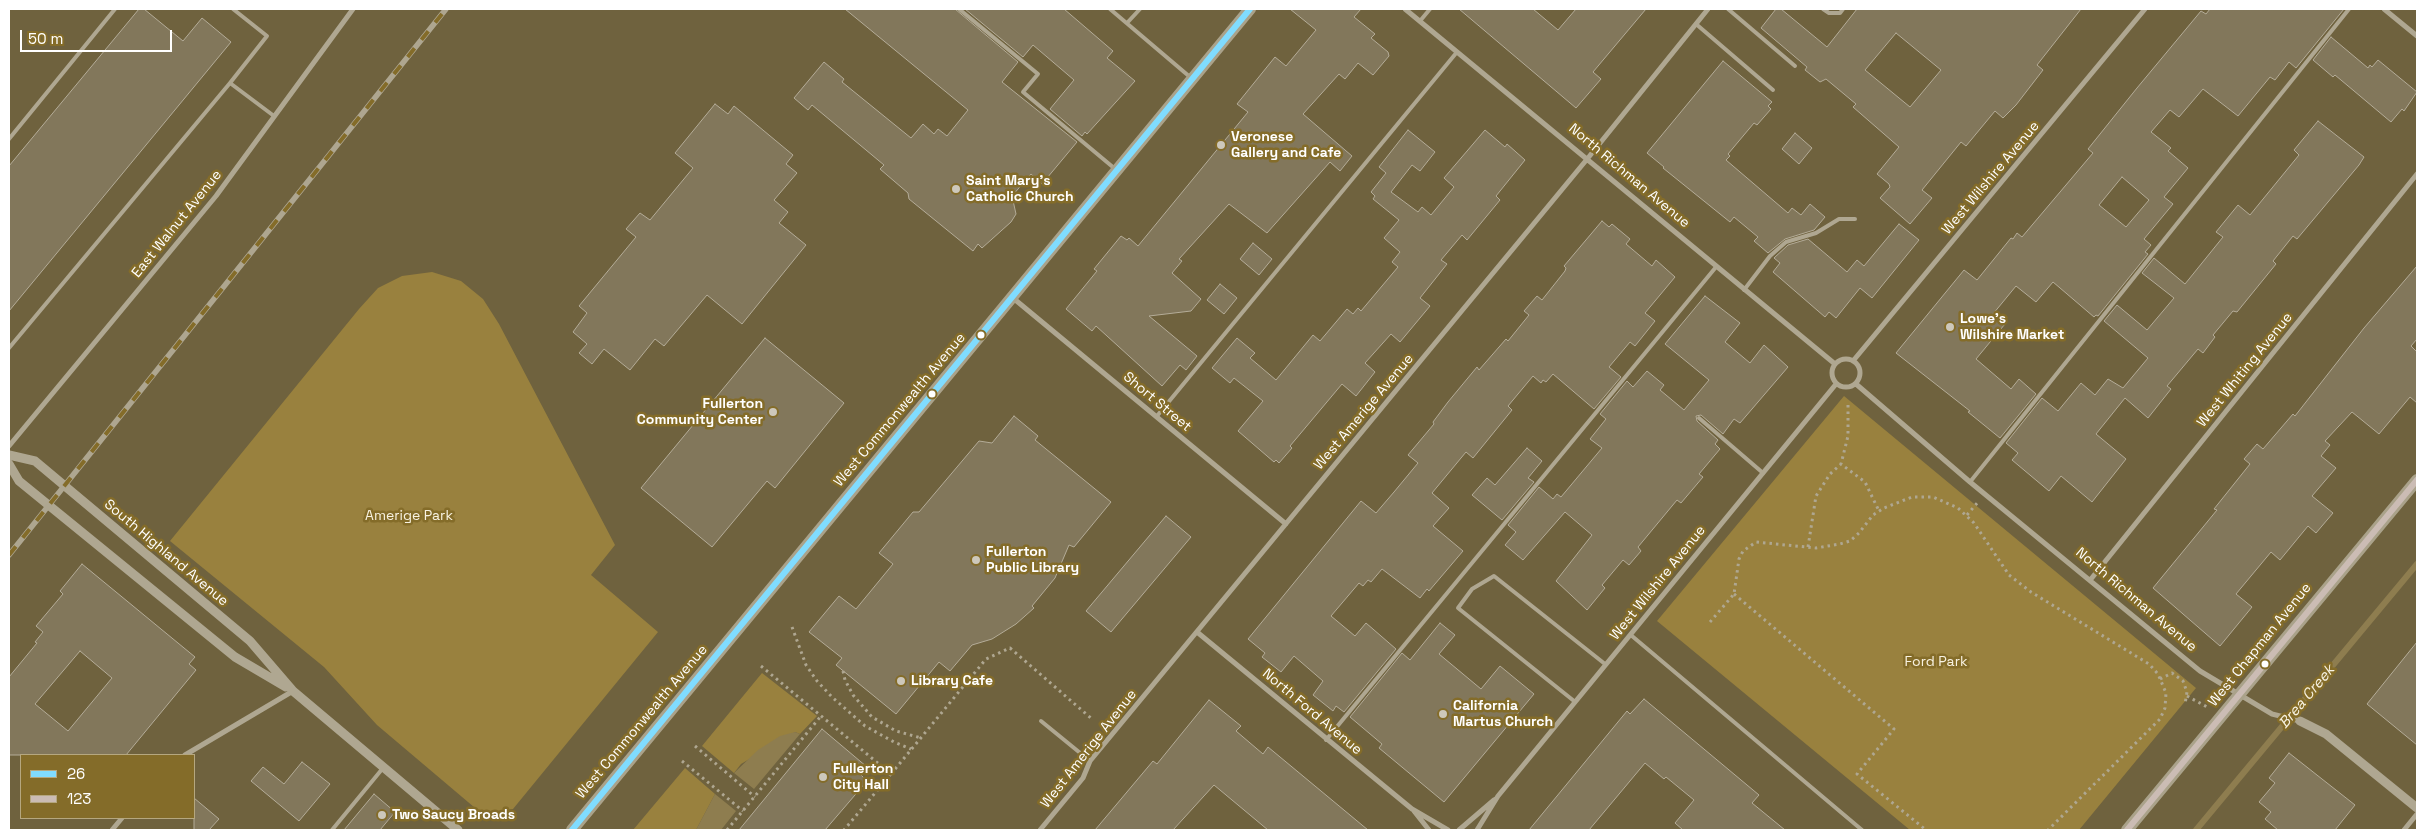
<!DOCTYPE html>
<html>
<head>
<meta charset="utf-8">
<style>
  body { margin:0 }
  #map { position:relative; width:2426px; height:839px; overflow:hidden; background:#6f623e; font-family:"Space Grotesk",sans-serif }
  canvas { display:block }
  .frame { position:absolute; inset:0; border:10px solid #fff; pointer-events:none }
  .legend { position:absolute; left:20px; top:754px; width:175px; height:65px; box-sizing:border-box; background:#846c29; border:1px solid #b5a77f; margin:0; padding:6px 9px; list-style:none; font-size:15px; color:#fff }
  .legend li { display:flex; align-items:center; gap:10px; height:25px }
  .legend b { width:25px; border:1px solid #b5a77f }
  .scale { position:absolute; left:20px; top:30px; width:152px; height:22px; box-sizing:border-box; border:2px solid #fff; border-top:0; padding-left:6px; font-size:15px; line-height:18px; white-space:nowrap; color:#fff; -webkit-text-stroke:4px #846c29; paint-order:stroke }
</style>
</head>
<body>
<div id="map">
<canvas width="2426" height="839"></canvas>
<div class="frame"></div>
<ul class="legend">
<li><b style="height:6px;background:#80dcff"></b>26</li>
<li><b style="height:6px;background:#cbbcb4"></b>123</li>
</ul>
<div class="scale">50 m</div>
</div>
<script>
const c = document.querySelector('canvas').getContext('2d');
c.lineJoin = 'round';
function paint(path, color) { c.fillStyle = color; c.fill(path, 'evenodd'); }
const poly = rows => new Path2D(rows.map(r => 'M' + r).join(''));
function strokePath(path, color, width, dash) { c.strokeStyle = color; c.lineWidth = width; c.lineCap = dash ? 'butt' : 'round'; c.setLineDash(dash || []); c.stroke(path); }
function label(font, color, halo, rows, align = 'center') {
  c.font = font + ' "Space Grotesk",sans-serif'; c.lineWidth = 5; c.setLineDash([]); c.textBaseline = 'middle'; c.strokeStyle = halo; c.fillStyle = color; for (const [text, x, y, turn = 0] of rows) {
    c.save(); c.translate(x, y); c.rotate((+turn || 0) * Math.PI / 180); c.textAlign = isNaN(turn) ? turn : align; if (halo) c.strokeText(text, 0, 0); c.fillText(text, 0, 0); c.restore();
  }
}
paint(poly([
  [432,272,461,281,483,299,499,324,615,545,591,575,658,632,513,809,481,813,377,725,324,667,170,541,359,309,378,288,402,276],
  [1844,396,2196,688,2079,830,1910,830,1657,621],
  [762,673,817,716,800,734,795,732,741,764,734,773,702,746],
  [685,768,715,794,696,830,633,830]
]), '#99813e');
paint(poly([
  [795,732,800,734,754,789,734,773,758,750,780,736],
  [715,794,736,811,721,830,696,830]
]), '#8e7d4f');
strokePath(poly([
  [2196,830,2417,564]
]), '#8e7d4f', 6);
const building = poly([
  [139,9,144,9,183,41,202,18,231,42,9,311,9,166,139,9],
  [845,9,955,9,1018,62,1002,82,1077,142,1042,184,1031,174,1012,196,1016,214,1011,222,982,248,978,244,973,251,909,199,908,193,880,169,884,165,812,105,808,110,794,98,824,62,844,79,842,82,911,138,923,124,934,134,938,129,947,136,968,110,845,9],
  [965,9,1064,9,1113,51,1107,58,1135,81,1087,134,1085,132,1082,136,1050,109,1074,80,1033,45,1023,57,965,9],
  [1290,9,1361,9,1354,17,1375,34,1371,38,1388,52,1389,56,1373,75,1358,63,1345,79,1339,74,1303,114,1352,156,1340,171,1330,162,1267,233,1229,204,1179,259,1182,261,1172,273,1201,299,1191,311,1149,316,1197,356,1186,370,1180,365,1162,386,1096,326,1092,331,1066,309,1097,271,1094,269,1121,236,1127,240,1129,238,1138,246,1248,112,1237,104,1275,57,1286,66,1316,30,1290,9],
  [1459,9,1533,9,1558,30,1576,9,1646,9,1593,72,1601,79,1576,108,1459,9],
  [1776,9,1781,9,1827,47,1857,9,2081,9,2037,65,2043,70,2016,105,2003,118,1995,111,1966,146,1961,142,1922,190,1932,198,1910,224,1880,198,1890,187,1889,184,1877,174,1899,147,1853,107,1856,104,1826,79,1820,82,1805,70,1807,67,1761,28,1776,9],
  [1896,33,1941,70,1910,107,1865,70,1896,33],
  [2210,9,2344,9,2296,68,2289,62,2275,80,2270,77,2238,116,2203,89,2179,117,2170,110,2151,132,2171,148,2168,151,2188,168,2164,197,2173,204,2144,239,2151,245,2145,252,2148,254,2098,316,2096,315,2094,317,2053,282,2036,302,2016,286,1993,314,2005,324,1976,359,2011,389,2019,379,2036,394,2000,438,1968,412,1970,411,1896,353,1964,270,1977,280,2011,238,2013,239,2017,233,2022,237,2093,153,2088,149,2137,88,2201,11,2206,14,2210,9],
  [2122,177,2149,200,2126,227,2099,205,2122,177],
  [2331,37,2368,68,2370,65,2372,67,2378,60,2417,92,2404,111,2402,109,2391,122,2335,75,2333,77,2313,60,2331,37],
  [1723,61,1772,102,1768,106,1771,109,1757,125,1754,123,1728,154,1730,156,1726,160,1788,213,1792,208,1801,215,1810,204,1825,217,1814,230,1785,239,1768,253,1754,241,1758,237,1734,217,1730,222,1663,168,1664,167,1647,153,1723,61],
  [715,104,728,114,734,106,793,155,786,164,797,173,774,200,788,212,779,223,806,245,742,324,707,295,664,346,655,339,630,370,604,349,592,364,579,353,587,344,573,332,587,313,579,306,636,237,626,229,640,213,650,220,693,168,675,153,715,104],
  [2318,121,2364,157,2359,165,2297,239,2293,236,2273,261,2276,264,2237,312,2233,311,2213,335,2215,337,2203,353,2198,349,2167,386,2171,389,2148,418,2125,398,2096,434,2126,459,2092,502,2061,476,2049,491,2012,460,2018,453,2006,443,2042,398,2058,411,2081,383,2095,395,2108,379,2123,388,2148,358,2104,321,2117,305,2147,330,2174,298,2142,273,2154,258,2185,284,2223,237,2216,232,2238,205,2250,215,2299,155,2294,150,2318,121],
  [1408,130,1435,152,1420,171,1412,165,1391,192,1418,212,1422,207,1431,215,1454,187,1444,178,1485,130,1505,147,1507,144,1525,160,1496,196,1500,200,1467,240,1462,235,1441,260,1447,264,1420,298,1430,306,1400,342,1391,334,1365,363,1375,372,1356,396,1342,384,1290,446,1292,448,1279,463,1276,460,1274,462,1238,431,1263,401,1234,378,1230,383,1212,368,1237,338,1255,353,1250,358,1276,380,1313,335,1320,341,1347,309,1353,314,1358,308,1361,311,1398,267,1392,262,1400,252,1384,238,1399,220,1373,199,1375,196,1371,192,1386,173,1379,167,1408,130],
  [1795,133,1812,148,1799,164,1782,149,1795,133],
  [1602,221,1609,227,1612,224,1630,239,1626,244,1652,266,1656,260,1675,277,1645,313,1655,321,1635,346,1630,342,1609,367,1621,377,1594,409,1553,374,1546,382,1543,380,1541,383,1533,376,1508,406,1512,410,1473,458,1466,452,1432,493,1449,508,1433,526,1463,551,1429,591,1427,589,1420,598,1382,569,1371,582,1368,580,1363,586,1359,583,1331,616,1355,636,1366,623,1396,649,1344,712,1336,706,1333,711,1313,695,1323,681,1294,656,1281,672,1262,657,1265,653,1248,639,1361,501,1376,513,1394,492,1418,463,1408,455,1434,424,1433,422,1448,402,1477,367,1479,370,1506,339,1508,341,1529,315,1524,311,1537,296,1542,300,1565,271,1566,268,1564,266,1602,221],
  [1899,224,1919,240,1872,298,1860,288,1836,318,1829,312,1825,317,1773,272,1780,263,1774,258,1788,245,1808,239,1847,272,1857,260,1864,266,1899,224],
  [1253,243,1272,259,1259,275,1240,259,1253,243],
  [2417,266,2417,339,2411,346,2417,352,2417,403,2410,397,2379,434,2352,412,2325,441,2330,445,2321,456,2336,468,2312,496,2333,513,2316,533,2308,526,2280,560,2271,552,2236,594,2252,607,2220,646,2153,588,2217,510,2214,509,2250,464,2244,459,2257,444,2263,449,2293,414,2295,416,2364,328,2417,266],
  [1220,284,1237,298,1224,314,1207,300,1220,284],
  [1705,296,1740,323,1725,342,1750,363,1764,345,1788,367,1740,423,1734,419,1723,434,1701,415,1696,416,1697,421,1718,440,1715,444,1720,449,1699,474,1703,477,1681,503,1677,500,1638,547,1641,551,1629,565,1623,560,1602,585,1605,588,1587,610,1556,581,1592,535,1565,512,1523,560,1505,545,1516,532,1508,525,1539,487,1553,499,1557,494,1561,497,1602,448,1590,439,1606,419,1600,414,1627,381,1633,387,1647,371,1664,385,1660,390,1684,410,1709,380,1665,344,1705,296],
  [765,338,844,403,775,488,767,481,712,547,641,488,765,338],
  [1014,416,1038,436,1035,440,1111,502,1074,547,1069,545,1055,578,1032,606,1034,608,1016,624,992,639,972,645,950,671,939,662,896,714,836,665,842,658,809,632,839,596,856,609,893,564,879,553,913,512,919,512,979,441,992,443,1014,416],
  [1527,448,1542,461,1528,478,1534,482,1502,520,1472,495,1487,478,1495,485,1527,448],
  [1166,516,1191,537,1111,632,1086,611,1166,516],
  [82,564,195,657,189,664,196,670,126,755,9,755,9,677,37,643,35,642,43,632,36,626,63,594,60,591,82,564],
  [80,651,112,678,68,731,35,704,80,651],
  [1440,623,1455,635,1439,654,1481,689,1500,666,1534,694,1444,802,1379,748,1382,744,1350,717,1402,653,1410,660,1440,623],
  [2417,642,2417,745,2367,704,2417,642],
  [1644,699,1759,795,1752,803,1785,830,1683,830,1675,823,1694,800,1666,777,1664,779,1645,763,1589,830,1529,830,1627,711,1630,714,1644,699],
  [1209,700,1241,726,1236,731,1263,754,1268,747,1368,830,1268,830,1214,785,1173,830,1095,830,1153,761,1157,764,1209,700],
  [822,729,867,767,860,774,867,781,825,830,739,830,822,729],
  [2289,753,2355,805,2335,830,2278,830,2265,819,2271,812,2259,802,2275,783,2269,778,2289,753],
  [302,762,330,784,299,821,251,781,263,767,284,784,302,762],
  [374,794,395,812,380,830,344,830,374,794],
  [194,798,219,819,209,830,194,830,194,798]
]);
paint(building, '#82775b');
strokePath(building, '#b4ac98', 1);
strokePath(poly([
  [1848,405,1848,436,1841,464,1865,482,1879,511],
  [1967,515,1978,502],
  [1808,547,1816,496,1830,474,1841,464],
  [1734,594,1894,729,1857,774,1926,830],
  [1710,622,1734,594,1739,559,1743,551,1756,542,1816,548,1840,544,1850,541,1859,533,1873,515,1884,508,1912,497,1933,497,1958,508,1974,523,2009,575,2031,592,2149,664,2158,674,2166,693,2165,708,2160,719,2048,830],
  [792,627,806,665,817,681,832,697,865,726,894,742,911,749],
  [761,666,891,774,844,830],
  [843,671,845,680,853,695,872,717,896,731,921,738],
  [2160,679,2172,673,2183,681,2187,692,2185,704],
  [2187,696,2209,708],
  [695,746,755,797],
  [682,761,743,811],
  [891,774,986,659,1010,648,1092,719],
  [727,830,821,716]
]), '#afa791', 3, [2.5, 4]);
strokePath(poly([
  [233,9,267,36,230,83,274,116],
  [959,9,1038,74,1023,92,1114,168],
  [1110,9,1190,77],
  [1728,9,1795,66],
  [1823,9,1829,13,1840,13,1843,9],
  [1420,21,1430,9],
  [1127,23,1140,9],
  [1696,24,1773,90],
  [9,139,115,9],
  [1744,290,1770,256,1786,242,1816,233,1839,219,1855,219],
  [9,348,230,83],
  [1157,416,1457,52],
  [1699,418,1763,473],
  [1970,482,2349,9],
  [1632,636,1862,830],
  [1574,701,1458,608,1472,589,1494,576,1605,664],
  [1041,721,1090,761],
  [1326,740,1716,267],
  [332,830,383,768]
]), '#afa791', 4);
strokePath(poly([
  [1405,9,1835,364],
  [2384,9,2417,36],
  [1013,298,1286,524],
  '1832 373a14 14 0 1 1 28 0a14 14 0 1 1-28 0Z',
  [1853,361,2145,9],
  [1856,384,1970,482,2200,671,2272,714,2300,721],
  [9,446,216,196,353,9],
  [2091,579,2417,174],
  [1197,632,1412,809,1448,830],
  [185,755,293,691],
  [1414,811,1429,830],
  [112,830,122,818],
  [1040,830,1083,778,1090,761,1588,158,1708,9],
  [1459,830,1494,800],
  [1477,830,1498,796,1836,384],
  [2404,830,2417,814]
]), '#afa791', 5);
strokePath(poly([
  [9,455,35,461,250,641,293,691,458,830],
  [9,464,19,481,235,657,286,687],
  [2300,721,2326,734,2417,808]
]), '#afa791', 9);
strokePath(poly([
  [572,830,1250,9],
  [2127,830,2417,480]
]), '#aaa28a', 12);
const rail = poly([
  [9,555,446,9]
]);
strokePath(rail, '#aea690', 5.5);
strokePath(rail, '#846c29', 4, [11]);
strokePath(poly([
  [572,830,1250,9]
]), '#80dcff', 6);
strokePath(poly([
  [2127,830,2417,480]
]), '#cbbcb4', 6);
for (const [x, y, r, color] of [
  [1221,145,5,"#cdc8bb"],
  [956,189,5,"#cdc8bb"],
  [1950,327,5,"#cdc8bb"],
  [981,335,4.5,"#fff"],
  [932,394,4.5,"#fff"],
  [773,412,5,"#cdc8bb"],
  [976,560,5,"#cdc8bb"],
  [2265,664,4.5,"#fff"],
  [901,681,5,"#cdc8bb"],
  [1443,714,5,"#cdc8bb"],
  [823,777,5,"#cdc8bb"],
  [382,815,5,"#cdc8bb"]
]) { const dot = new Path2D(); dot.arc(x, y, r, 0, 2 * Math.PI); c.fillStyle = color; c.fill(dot); strokePath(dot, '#846c29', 2); }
label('bold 14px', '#fff', '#846c29', [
  ["Veronese",1231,137],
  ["Gallery and Cafe",1231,153],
  ["Saint Mary's",966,181],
  ["Catholic Church",966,197],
  ["Lowe's",1960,319],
  ["Wilshire Market",1960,335],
  ["Fullerton",763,404,"right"],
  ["Community Center",763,420,"right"],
  ["Fullerton",986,552],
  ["Public Library",986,568],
  ["Library Cafe",911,681],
  ["California",1453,706],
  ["Martus Church",1453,722],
  ["Fullerton",833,769],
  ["City Hall",833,785],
  ["Two Saucy Broads",392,815]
], 'left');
label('14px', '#fff', '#846c29', [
  ["North Richman Avenue",1629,176,40],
  ["West Wilshire Avenue",1991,178,-50],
  ["East Walnut Avenue",177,224,-51],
  ["West Whiting Avenue",2245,370,-51],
  ["Short Street",1157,402,40],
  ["West Commonwealth Avenue",900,410,-50],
  ["West Amerige Avenue",1364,412,-50],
  ["South Highland Avenue",166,553,40],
  ["West Wilshire Avenue",1658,583,-51],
  ["North Richman Avenue",2136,600,40],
  ["West Chapman Avenue",2260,645,-51],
  ["North Ford Avenue",1312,712,40],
  ["West Commonwealth Avenue",642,722,-50],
  ["West Amerige Avenue",1089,749,-52]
]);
label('14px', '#f8f2e1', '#846c29', [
  ["Amerige Park",409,516],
  ["Ford Park",1936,662]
]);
label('italic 15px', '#f7f2e2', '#846c29', [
  ["Brea Creek",2307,697,-50]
]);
</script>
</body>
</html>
